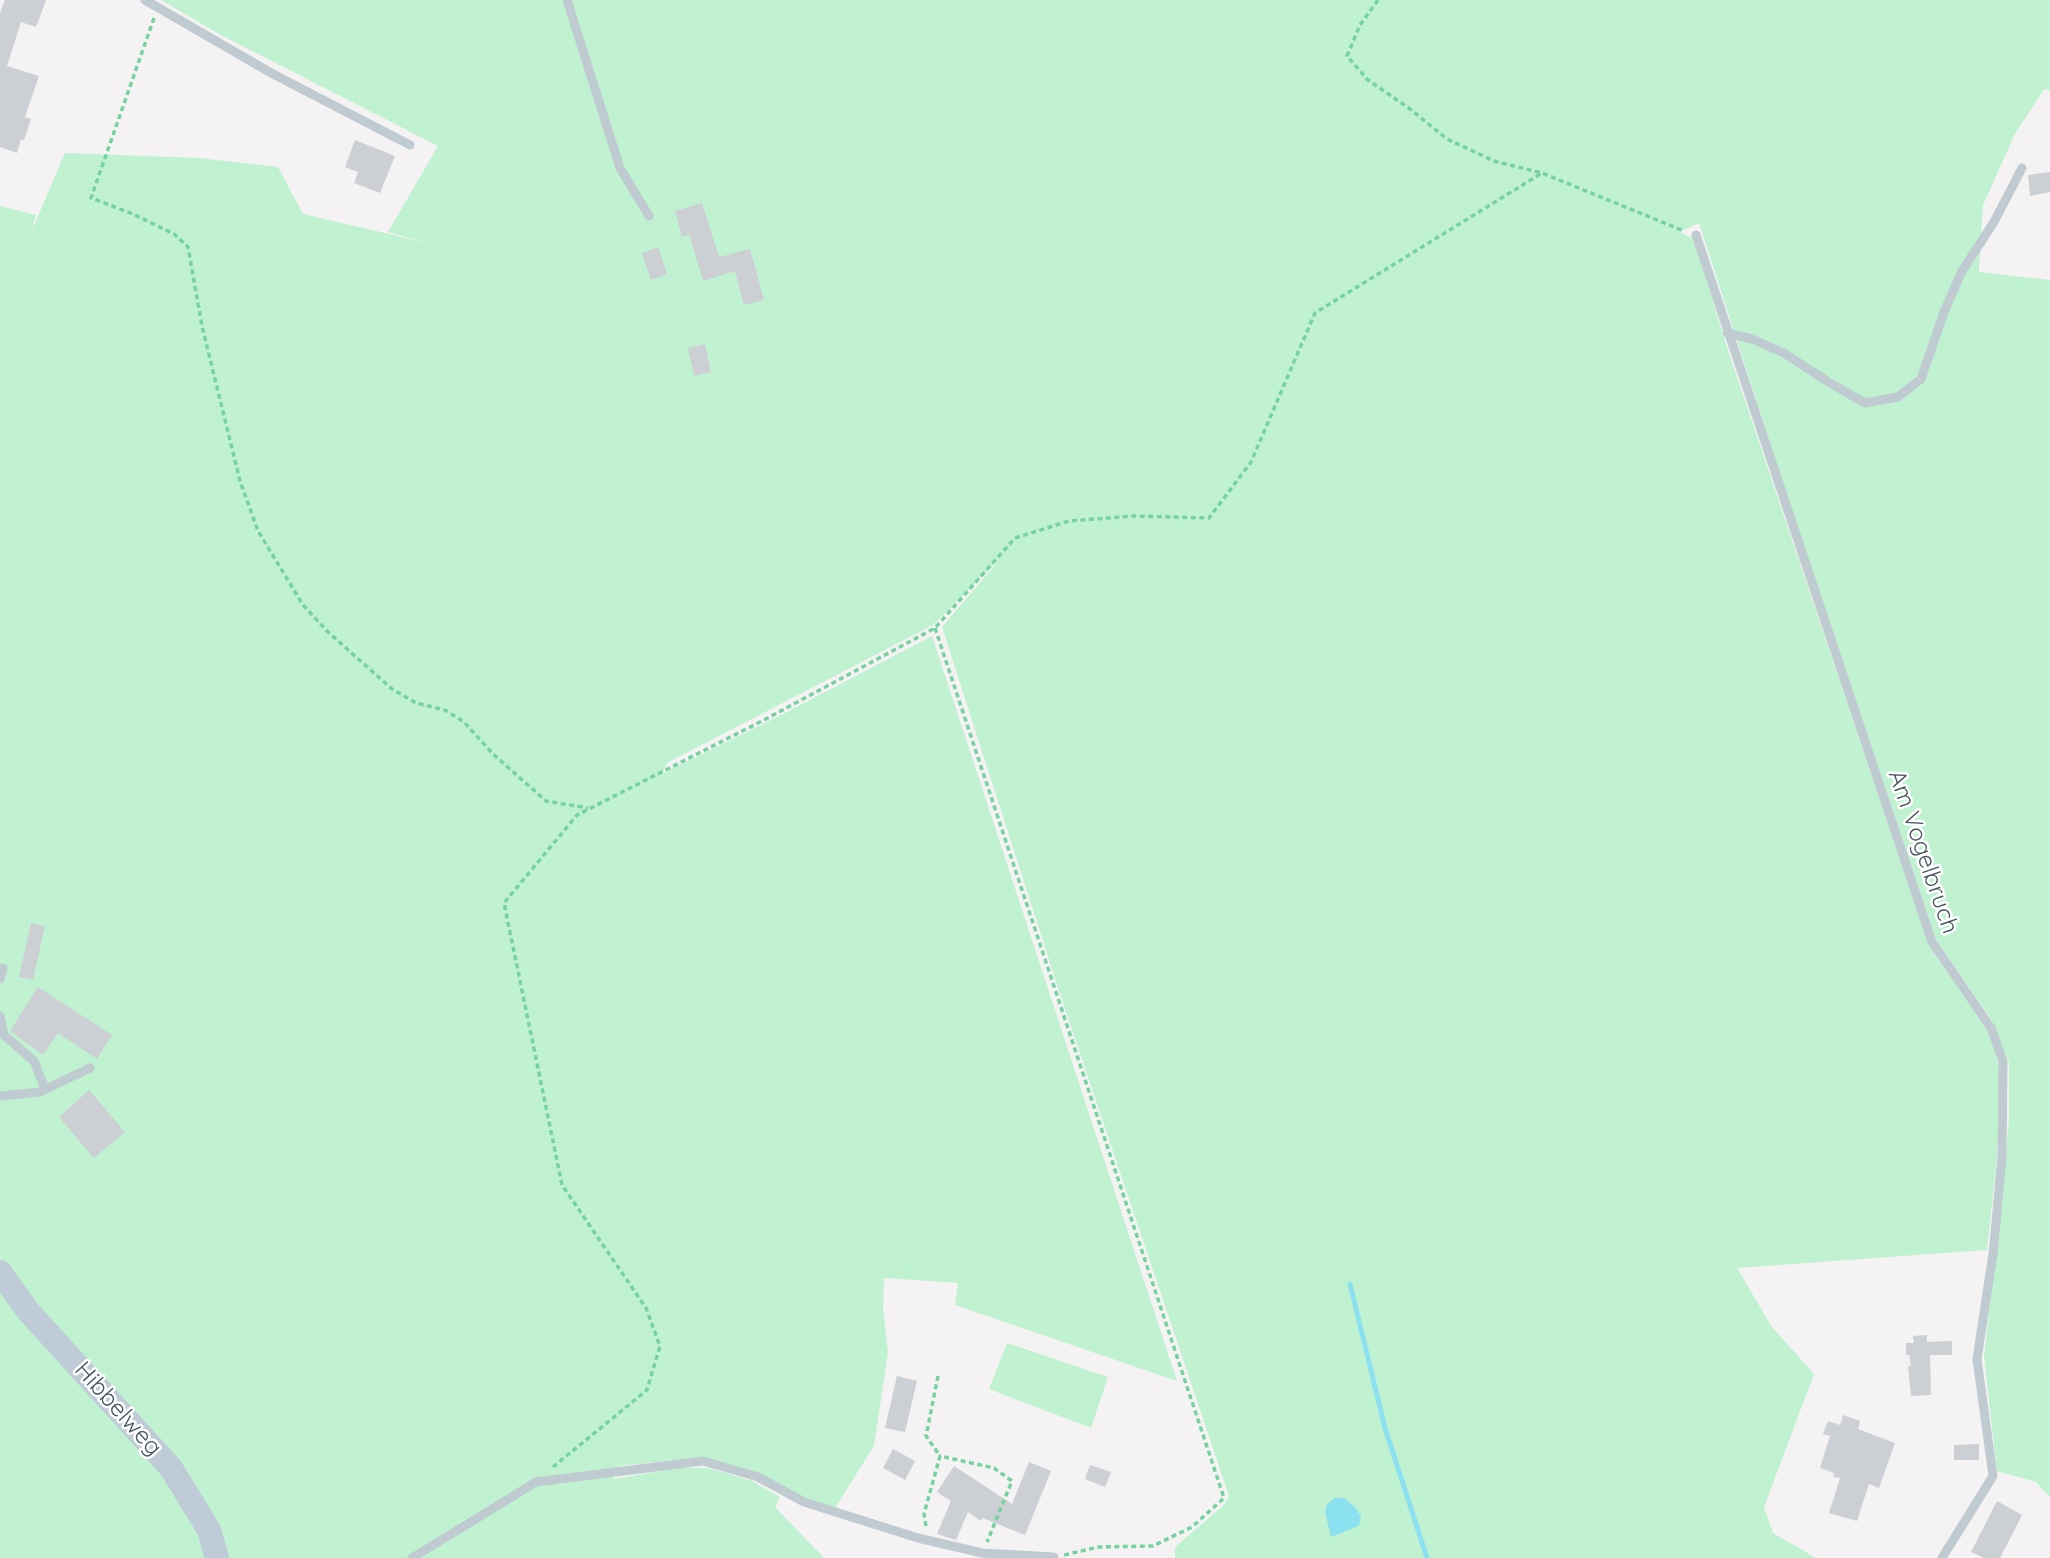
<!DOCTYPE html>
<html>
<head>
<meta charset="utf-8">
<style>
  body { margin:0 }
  canvas { display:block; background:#f4f2f2 }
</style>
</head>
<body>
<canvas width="2050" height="1558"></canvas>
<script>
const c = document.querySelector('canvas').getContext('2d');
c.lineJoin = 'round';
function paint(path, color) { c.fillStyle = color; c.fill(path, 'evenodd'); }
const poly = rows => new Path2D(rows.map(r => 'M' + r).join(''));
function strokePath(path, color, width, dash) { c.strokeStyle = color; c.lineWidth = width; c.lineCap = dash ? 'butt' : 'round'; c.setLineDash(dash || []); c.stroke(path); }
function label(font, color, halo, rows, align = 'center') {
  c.font = font + ' Quicksand,sans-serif'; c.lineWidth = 5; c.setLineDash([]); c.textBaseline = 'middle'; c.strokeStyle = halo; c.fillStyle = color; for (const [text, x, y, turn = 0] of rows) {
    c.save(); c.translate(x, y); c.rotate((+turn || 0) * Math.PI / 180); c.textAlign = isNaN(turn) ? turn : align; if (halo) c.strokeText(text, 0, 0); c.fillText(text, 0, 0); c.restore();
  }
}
paint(poly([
  [161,0,2050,0,2050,90,2044,89,2015,134,1983,205,1979,272,2050,280,2050,1497,2036,1482,1997,1471,1984,1357,2002,1197,2009,1120,2009,1063,1991,1019,1934,937,1793,514,1699,223,1680,232,1692,238,1698,254,1729,353,1929,946,1990,1034,1999,1064,2000,1094,1997,1158,1987,1250,1737,1268,1772,1327,1814,1374,1764,1507,1773,1533,1816,1558,1175,1558,1175,1547,1224,1505,1229,1496,1060,994,942,627,1001,558,933,625,667,763,662,774,783,714,932,636,1177,1381,955,1305,958,1283,884,1278,883,1308,888,1352,874,1446,835,1508,806,1498,752,1471,702,1457,619,1466,613,1479,680,1468,709,1468,752,1481,780,1497,775,1507,824,1558,225,1558,15,1281,0,1259,0,206,36,215,32,230,65,153,199,158,278,167,303,214,428,243,388,232,438,146,219,34],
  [0,1285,152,1460,189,1513,207,1558,0,1558],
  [1007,1343,1108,1377,1091,1428,989,1389]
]), '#c0f2d1');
paint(poly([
  [1335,1498,1344,1498,1355,1507,1361,1516,1359,1526,1331,1537,1325,1512,1327,1504]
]), '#8ce1f0');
strokePath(poly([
  [1350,1284,1385,1428,1427,1558]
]), '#8ce1f0', 5);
paint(poly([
  [5,0,46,0,36,27,21,22,7,66,39,76,25,117,31,119,24,140,21,139,17,153,0,147,0,13],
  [355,140,395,156,380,193,354,183,358,172,345,167],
  [2050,172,2050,192,2030,196,2028,175],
  [702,203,719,257,750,249,764,300,744,305,735,271,703,281,689,234,682,237,675,211],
  [658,247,667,274,651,280,642,253],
  [705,344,711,372,694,376,688,348],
  [31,923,45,926,33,980,19,977],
  [38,987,112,1035,97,1059,58,1033,43,1055,10,1031],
  [89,1090,125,1132,94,1158,59,1117],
  [1927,1335,1927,1342,1952,1341,1952,1355,1930,1355,1931,1395,1911,1396,1908,1366,1911,1366,1909,1355,1906,1355,1906,1343,1914,1343,1913,1336],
  [897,1376,917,1381,905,1432,885,1428],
  [1843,1415,1860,1421,1858,1429,1895,1443,1879,1488,1869,1484,1857,1521,1829,1513,1840,1478,1833,1477,1834,1473,1820,1468,1830,1436,1823,1434,1828,1421,1840,1425],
  [1979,1444,1979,1460,1954,1460,1954,1445],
  [893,1449,915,1461,905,1480,883,1468],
  [1029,1462,1051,1471,1025,1535,983,1518,981,1521,968,1512,956,1540,937,1534,951,1501,937,1492,954,1466,1012,1504],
  [1090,1465,1111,1472,1105,1487,1085,1479],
  [1997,1501,2022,1515,2000,1558,1984,1558,1971,1552]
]), '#cccfd4');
strokePath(poly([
  [1378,0,1360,25,1347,56,1368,80,1410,109,1447,139,1494,161,1542,173,1684,231],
  [154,18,91,198,133,214,174,234,188,247,202,326,240,481,258,531,303,605,328,632,392,689,416,703,445,710,464,722,493,754,546,801,588,808],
  [935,628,1224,1498,1192,1527,1153,1546,1099,1547,1064,1555],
  [938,1376,926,1436,940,1456],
  [553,1467,647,1390,660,1346,646,1308,562,1185,504,903,577,815,764,720,935,628,1015,538,1069,521,1134,516,1209,518,1251,462,1315,313,1542,173],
  [926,1526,924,1514,940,1456,994,1468,1012,1481,987,1542]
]), '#76d2a0', 3.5, [5, 3.5]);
strokePath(poly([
  [145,0,273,74,410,145],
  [567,0,620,168,649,216],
  [1696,235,1932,942,1991,1028,2003,1061,2002,1157,1993,1254,1977,1359,1993,1476,1942,1558],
  [1727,333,1752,339,1784,353,1830,383,1865,403,1898,397,1921,379,1944,312,1962,271,1994,222,2022,168],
  [0,979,3,968],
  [0,1016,4,1035,34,1061,45,1089],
  [0,1096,40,1092,90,1068],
  [412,1558,536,1482,703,1461,758,1477,804,1502,918,1538,982,1553,1054,1557]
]), '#bfcad1', 9);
strokePath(poly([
  [0,1272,28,1311,171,1468,209,1530,217,1558]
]), '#bfcbd6', 24);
label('24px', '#485660', '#fff', [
  ["Am Vogelbruch",1923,852,71],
  ["Hibbelweg",118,1409,48]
]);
</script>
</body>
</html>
